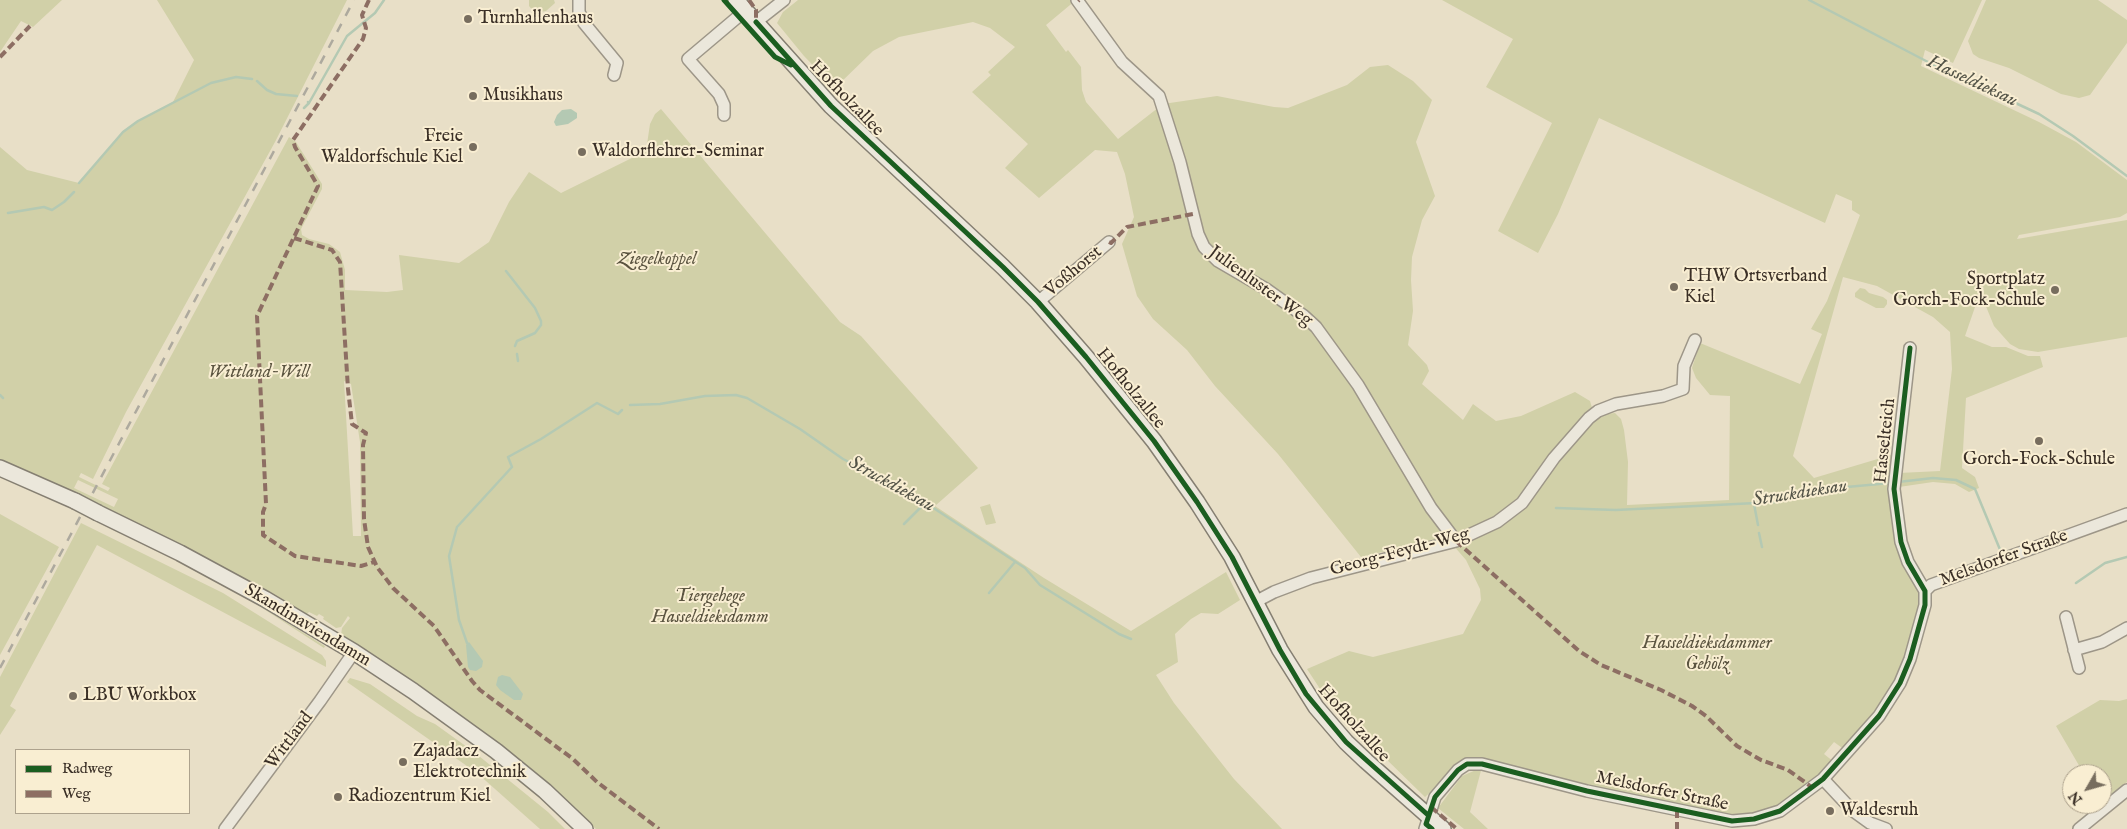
<!DOCTYPE html>
<html>
<head>
<meta charset="utf-8">
<style>
  body { margin:0 }
  #map { position:relative; width:2127px; height:829px; overflow:hidden; background:#e8dfc7; font-family:"IM FELL English",serif }
  canvas { display:block }
  .legend { position:absolute; left:15px; top:749px; width:175px; height:65px; box-sizing:border-box; background:#f9eed2; border:1px solid #ada28d; margin:0; padding:6px 9px; list-style:none; font-size:15px; color:#3a2f26 }
  .legend li { display:flex; align-items:center; gap:10px; height:25px }
  .legend b { width:25px; border:1px solid #ada28d }
  .north { position:absolute; left:2062px; top:764px; width:50px; height:50px; box-sizing:border-box; background:#f9eed2; border:1px solid #ada28d; border-radius:50%; rotate:232deg; font-size:14px; font-weight:700; line-height:20px; text-align:center; color:#3a2f26 }
  .north::after { content:''; display:block; margin:auto; width:18px; height:22px; background:#776d5e; clip-path:polygon(50% 0,100% 100%,50% 72%,0 100%) }
</style>
</head>
<body>
<div id="map">
<canvas width="2127" height="829"></canvas>
<ul class="legend">
<li><b style="height:6px;background:#1b5e20"></b>Radweg</li>
<li><b style="height:6px;background:#8d6e63"></b>Weg</li>
</ul>
<div class="north">N</div>
</div>
<script>
const c = document.querySelector('canvas').getContext('2d');
c.lineJoin = 'round';
function paint(path, color) { c.fillStyle = color; c.fill(path, 'evenodd'); }
const poly = rows => new Path2D(rows.map(r => 'M' + r).join(''));
function strokePath(path, color, width, dash) { c.strokeStyle = color; c.lineWidth = width; c.lineCap = dash ? 'butt' : 'round'; c.setLineDash(dash || []); c.stroke(path); }
function label(font, color, halo, rows, align = 'center') {
  c.font = font + ' "IM FELL English",serif'; c.lineWidth = 4; c.setLineDash([]); c.textBaseline = 'middle'; c.strokeStyle = halo; c.fillStyle = color; for (const [text, x, y, turn = 0] of rows) {
    c.save(); c.translate(x, y); c.rotate((+turn || 0) * Math.PI / 180); c.textAlign = isNaN(turn) ? turn : align; if (halo) c.strokeText(text, 0, 0); c.fillText(text, 0, 0); c.restore();
  }
}
paint(poly([
  [0,0,62,0,33,27,21,21,0,52],
  [157,0,347,0,275,142,126,412,93,479,81,473,79,477,108,491,110,488,102,484,289,137,296,142,322,184,322,189,301,229,302,235,309,239,329,244,340,252,345,270,345,290,387,292,403,290,399,255,459,263,489,242,509,202,529,172,561,193,646,151,650,124,655,114,661,109,840,322,861,336,978,468,935,506,1044,578,1131,631,1226,572,1240,600,1218,614,1201,613,1191,619,1175,634,1178,662,1156,675,1174,703,1234,779,1282,829,596,829,526,769,390,666,341,635,342,628,350,618,348,616,341,627,336,628,323,619,324,617,319,614,317,616,309,612,307,614,0,463,0,147,27,170,79,183,123,132,138,121,173,102,194,60],
  [344,381,351,384,360,442,361,536,353,536],
  [78,480,118,499,114,507,74,488],
  [529,0,554,0,555,3,546,11,535,13,529,6],
  [798,0,1076,0,1046,25,1066,52,1068,50,1081,67,1082,90,1086,102,1118,139,1163,104,1217,96,1274,107,1288,108,1347,85,1370,67,1388,65,1413,81,1432,100,1416,142,1435,196,1422,220,1412,257,1411,280,1413,311,1408,345,1427,365,1429,371,1422,384,1463,420,1473,404,1496,421,1521,416,1575,392,1590,401,1593,411,1598,418,1606,414,1615,413,1621,419,1624,430,1628,462,1627,505,1729,500,1730,396,1710,395,1696,378,1692,368,1700,343,1800,384,1822,334,1811,329,1827,301,1860,215,1852,210,1852,201,1836,194,1825,223,1599,118,1558,214,1538,253,1498,231,1552,123,1486,87,1513,39,1442,0,1982,0,1953,63,1925,50,1921,66,2039,122,2076,142,2127,180,2127,213,2120,217,2019,235,2017,239,2127,220,2127,337,2038,352,2019,349,2010,344,1994,326,1985,304,1983,284,1965,336,1992,347,2006,347,2028,356,2040,356,2043,367,1966,398,1962,468,1975,477,1979,488,1969,492,1955,484,1933,482,1899,487,1899,473,1940,471,1952,369,1950,332,1933,317,1877,286,1843,277,1793,456,1814,478,1891,455,1890,491,1921,594,1920,604,1905,659,1886,696,1845,750,1834,742,1824,754,1834,762,1821,777,1778,806,1767,810,1739,817,1725,816,1483,763,1470,812,1488,829,1464,829,1438,808,1462,776,1476,770,1482,763,1457,768,1425,797,1340,714,1326,698,1307,669,1349,651,1373,657,1463,634,1481,600,1480,589,1466,560,1446,537,1361,557,1278,454,1215,386,1187,350,1153,319,1137,296,1122,244,1134,217,1125,174,1117,152,1095,150,1039,198,1005,168,1028,144,972,92,991,75,988,72,1015,47,990,28,973,22,899,37,873,51,835,88,804,56,777,23,783,12],
  [1986,0,2098,0,2127,20,2127,43,2090,95,2079,98,2061,94,2009,68,1979,58,1973,54,1968,41],
  [1860,288,1865,289,1869,293,1883,297,1887,300,1887,304,1884,308,1876,308,1855,297,1855,293],
  [990,504,996,523,986,525,980,507],
  [0,514,59,547,0,655],
  [81,523,223,593,322,655,326,661,326,667,97,545,10,706,16,710,0,735,0,677],
  [159,550,233,588,266,610,325,646,324,648,233,589],
  [350,678,370,684,417,716,435,724,474,752,548,812,565,829,540,829,477,773,347,682],
  [2127,699,2127,782,2102,802,2102,774,2084,774,2056,726,2100,700,2119,701]
]), '#d1d0a8');
paint(poly([
  [571,109,577,113,577,118,568,124,556,126,554,122,557,115,562,110],
  [469,642,483,661,482,667,476,671,470,670,468,667,466,645],
  [502,675,510,677,523,694,521,700,514,700,500,690,496,685,498,677]
]), '#b4c9b3');
strokePath(poly([
  [1809,0,1928,62,2039,114,2073,136,2127,176],
  [257,81,267,90,276,94,297,96],
  [308,102,309,103,347,36,375,13,384,0],
  [304,108,309,103],
  [79,183,123,132,138,121,211,83,236,77,252,79],
  [8,213,44,207,52,210,64,202,74,192],
  [506,271,535,308,541,321,541,325,535,333,517,341,515,346],
  [517,354,518,361],
  [0,395,3,398],
  [630,405,660,404,705,396,736,395,747,398,800,429,843,459,909,492,1025,568,1040,585,1119,634,1131,639],
  [1898,482,1933,478,1956,480,1975,489,2001,552],
  [1754,504,1758,525],
  [1556,508,1616,510,1776,502,1836,488,1890,483],
  [904,524,925,503],
  [1759,533,1762,547],
  [2076,583,2105,563,2127,557],
  [989,593,1015,562],
  [467,643,459,620,449,556,457,527,512,467,508,457,541,439,597,403,618,414,622,410]
]), '#b4c9b3', 2.5);
const street = poly([
  [579,0,579,12,584,23,617,63,614,75],
  [1077,0,1122,62,1159,96,1180,162,1198,234,1204,247,1218,261,1266,289,1304,316,1316,327,1358,385,1431,508,1456,541],
  [756,22,784,0],
  [724,115,724,105,719,94,688,59,746,10],
  [1038,302,1109,242],
  [1925,591,1931,585,2127,514],
  [1255,602,1274,592,1311,578,1456,541,1497,522,1522,503,1554,458,1589,418,1598,411,1616,404,1663,396,1683,389,1684,366,1695,340],
  [2066,617,2079,668],
  [2074,650,2102,642,2127,628],
  [1823,779,1852,810,1870,823,1886,829],
  [225,829,320,701,354,652],
  [1425,829,1435,797,1458,770,1467,764,1482,764,1587,791,1732,821,1754,819,1780,811,1823,779,1879,716,1900,683,1910,659,1925,605,1925,591,1908,562,1901,542,1894,489,1910,348],
  [2079,829,2127,790]
]);
const secondary = poly([
  [736,0,831,106,1003,267,1038,302,1086,357,1154,441,1197,502,1232,557,1280,650,1316,707,1346,742,1366,761,1443,829],
  [0,468,75,501],
  [98,513,180,553,265,599,354,652,413,691,496,751,545,791,585,829]
]);
strokePath(street, '#9d9688', 14);
strokePath(secondary, '#857f72', 18);
strokePath(street, '#ebe7db', 11);
strokePath(secondary, '#ebe7db', 15);
strokePath(poly([
  [0,668,354,0]
]), '#ada99e', 2.5, [9, 9]);
const secondaryBridge = poly([
  [75,501,98,513]
]);
strokePath(secondaryBridge, '#857f72', 18, []);
strokePath(secondaryBridge, '#ebe7db', 15);
strokePath(poly([
  [369,0,362,15,366,28,363,39,293,140,295,147,318,186,257,316,266,504,263,512,263,535,295,556,361,566,374,562],
  [749,0,756,10,756,22],
  [1078,1,1079,0],
  [0,57,30,26],
  [294,238,332,250,340,262,348,389,352,424,366,433,363,445,364,519,368,547,377,567,393,588,434,626,472,681,480,690,573,759,597,782,659,829],
  [1109,242,1111,243,1127,227,1193,214],
  [1456,541,1579,651,1601,665,1661,690,1692,706,1706,716,1737,746,1761,760,1788,770,1813,788],
  [1431,807,1457,829],
  [1677,810,1677,829]
]), '#8d6e63', 4, [8, 4]);
strokePath(poly([
  [724,0,775,57,791,65],
  [756,22,831,106,1003,267,1038,302,1086,357,1154,441,1197,502,1232,557,1280,650,1306,694,1346,742,1428,815],
  [1432,829,1426,824,1435,797,1458,770,1467,764,1482,764,1587,791,1732,821,1754,819,1780,811,1823,779,1879,716,1900,683,1910,659,1925,605,1925,591,1908,562,1901,542,1894,489,1910,348]
]), '#1b5e20', 5);
for (const [x, y, r, color] of [
  [468,19,5,"#776d5e"],
  [473,96,5,"#776d5e"],
  [473,147,5,"#776d5e"],
  [582,152,5,"#776d5e"],
  [1674,287,5,"#776d5e"],
  [2055,290,5,"#776d5e"],
  [2039,441,5,"#776d5e"],
  [73,696,5,"#776d5e"],
  [403,762,5,"#776d5e"],
  [338,797,5,"#776d5e"],
  [1830,811,5,"#776d5e"]
]) { const dot = new Path2D(); dot.arc(x, y, r, 0, 2 * Math.PI); c.fillStyle = color; c.fill(dot); strokePath(dot, '#f9eed2', 2); }
label('18px', '#3a2f26', '#f9eed2', [
  ["Turnhallenhaus",478,19],
  ["Musikhaus",483,96],
  ["Freie",463,137,"right"],
  ["Waldorfschule Kiel",463,158,"right"],
  ["Waldorflehrer-Seminar",592,152],
  ["THW Ortsverband",1684,277],
  ["Kiel",1684,298],
  ["Sportplatz",2045,280,"right"],
  ["Gorch-Fock-Schule",2045,301,"right"],
  ["Gorch-Fock-Schule",2039,460,"center"],
  ["LBU Workbox",83,696],
  ["Zajadacz",413,752],
  ["Elektrotechnik",413,773],
  ["Radiozentrum Kiel",348,797],
  ["Waldesruh",1840,811]
], 'left');
label('18px', '#3a2f26', '#f9eed2', [
  ["Hofholzallee",846,99,46],
  ["Voßhorst",1074,272,-40],
  ["Julienluster Weg",1260,287,36],
  ["Hofholzallee",1130,389,51],
  ["Hasselteich",1886,441,-84],
  ["Georg-Feydt-Weg",1400,553,-15],
  ["Melsdorfer Straße",2004,559,-20],
  ["Skandinaviendamm",307,626,31],
  ["Hofholzallee",1353,724,48],
  ["Wittland",290,741,-53],
  ["Melsdorfer Straße",1662,792,12]
]);
label('italic 18px', '#5b5440', '#f9eed2', [
  ["Ziegelkoppel",657,260],
  ["Wittland-Will",259,373],
  ["Tiergehege",710,597],
  ["Hasseldieksdamm",710,618],
  ["Hasseldieksdammer",1707,644],
  ["Gehölz",1707,665]
]);
label('italic 19px', '#535347', '#f9eed2', [
  ["Hasseldieksau",1972,82,25],
  ["Struckdieksau",891,485,29],
  ["Struckdieksau",1800,494,-9]
]);
</script>
</body>
</html>
